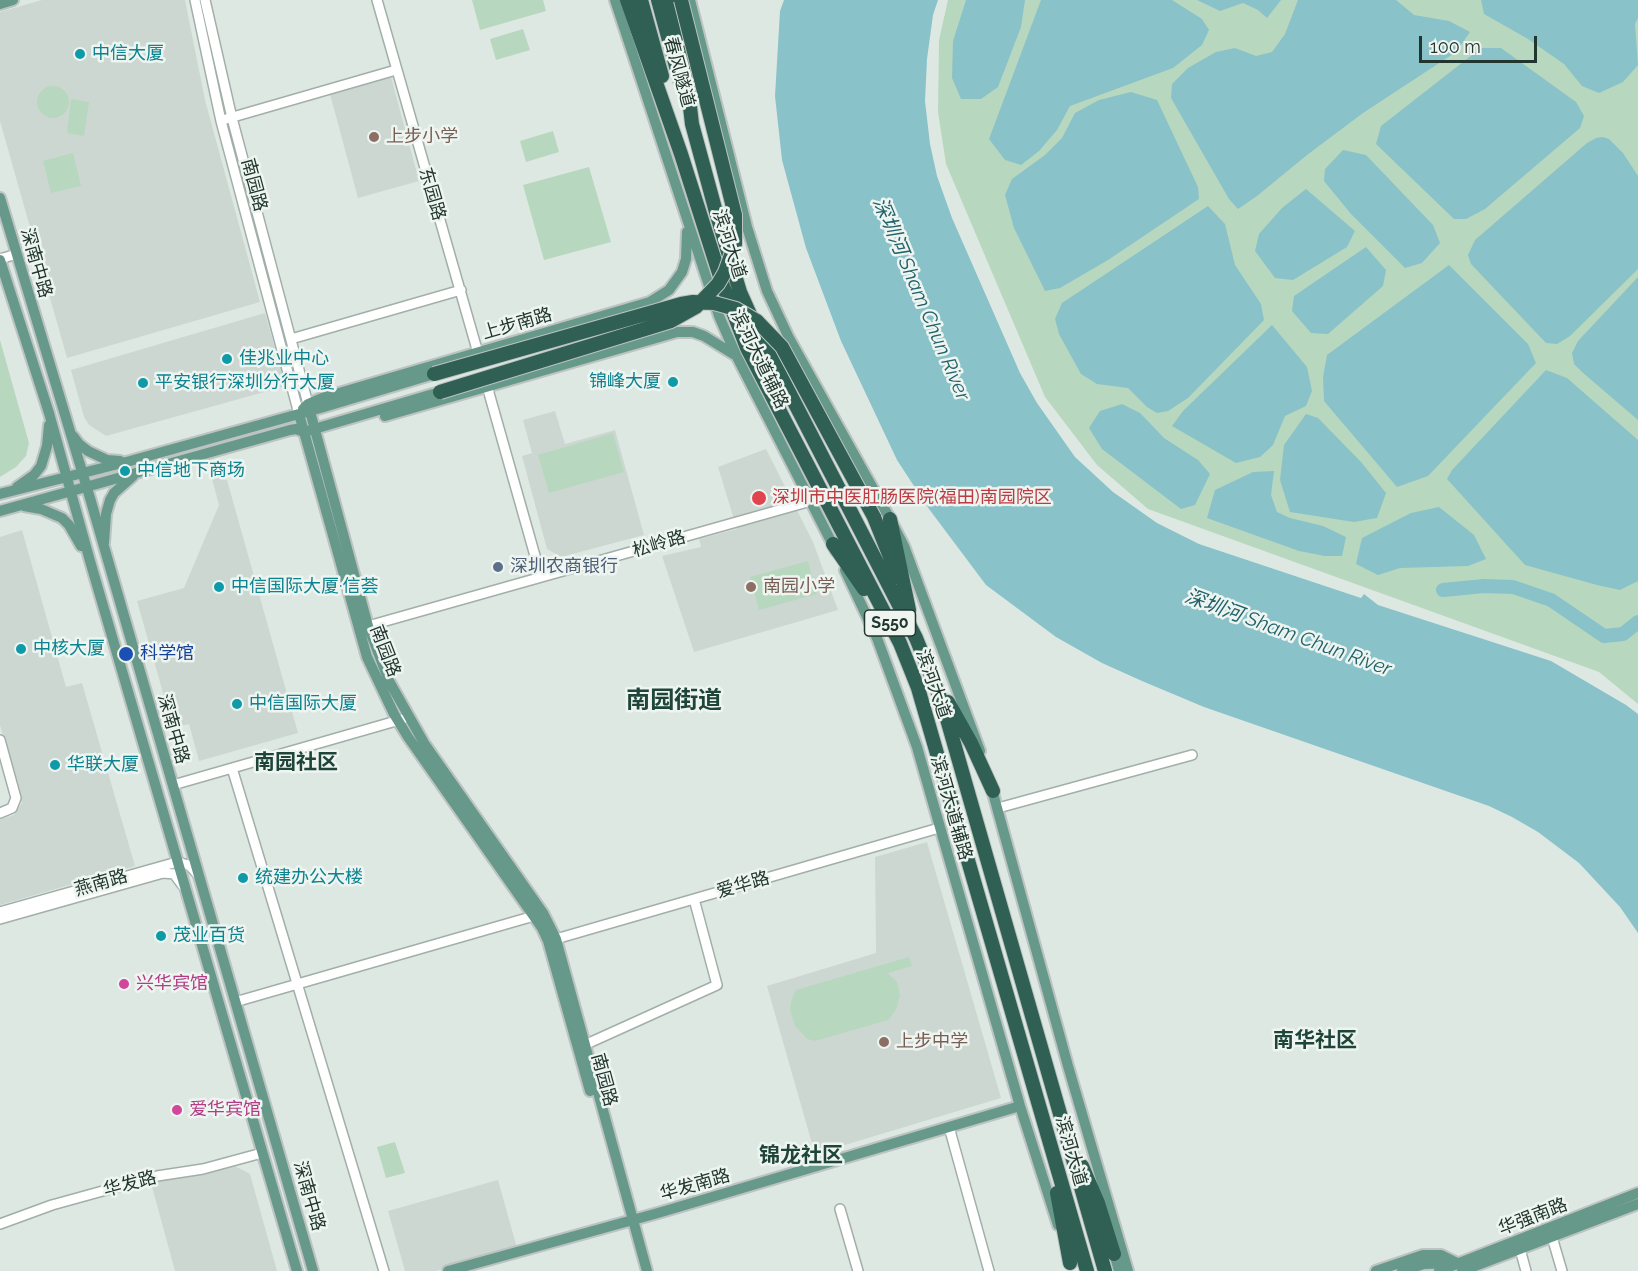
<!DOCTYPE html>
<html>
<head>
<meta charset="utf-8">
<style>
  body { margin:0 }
  #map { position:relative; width:1638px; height:1271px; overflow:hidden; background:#dee8e3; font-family:Raleway,sans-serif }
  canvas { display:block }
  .scale { position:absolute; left:1419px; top:36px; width:118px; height:27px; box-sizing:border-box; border:3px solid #21362f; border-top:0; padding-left:8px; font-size:18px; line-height:21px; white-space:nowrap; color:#21362f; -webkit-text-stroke:4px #eef5f1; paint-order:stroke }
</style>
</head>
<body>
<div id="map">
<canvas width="1638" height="1271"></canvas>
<div class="scale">100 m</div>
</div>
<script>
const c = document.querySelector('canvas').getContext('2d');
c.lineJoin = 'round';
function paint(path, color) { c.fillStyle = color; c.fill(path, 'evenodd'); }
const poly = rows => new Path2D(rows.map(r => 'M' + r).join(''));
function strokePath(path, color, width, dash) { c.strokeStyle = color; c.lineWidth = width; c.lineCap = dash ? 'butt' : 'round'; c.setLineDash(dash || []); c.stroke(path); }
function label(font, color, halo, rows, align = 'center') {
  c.font = font + ' Raleway,"Noto Sans SC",sans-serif'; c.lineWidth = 5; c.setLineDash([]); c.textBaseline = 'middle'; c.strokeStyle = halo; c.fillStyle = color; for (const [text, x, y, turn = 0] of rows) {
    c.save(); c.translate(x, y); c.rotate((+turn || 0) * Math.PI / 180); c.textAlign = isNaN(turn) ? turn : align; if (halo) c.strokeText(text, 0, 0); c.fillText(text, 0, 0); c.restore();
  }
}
paint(poly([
  [42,0,185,0,205,100,260,302,67,358,0,121,0,12],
  [391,77,419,181,358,198,330,94],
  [265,313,286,386,106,436,89,425,84,417,71,370],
  [555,411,565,444,615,430,644,535,561,557,547,549,522,456,532,453,523,420],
  [766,449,813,542,838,610,694,652,662,556,701,547,699,539,737,529,718,467],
  [211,475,227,480,298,733,199,761,189,724,173,728,137,601,184,588,219,505],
  [22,530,66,687,82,683,135,866,0,905,0,819,14,815,22,803,0,725,0,537],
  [927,842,1001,1098,815,1154,767,986,876,953,875,857],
  [231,1164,250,1174,277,1271,175,1271,151,1183],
  [498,1180,517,1248,436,1271,405,1271,388,1211]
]), '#ccd7d2');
paint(poly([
  [472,0,543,0,546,11,480,30],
  [948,0,1638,0,1638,704,1599,672,1148,509,1097,465,1045,397,946,164,938,112,939,40],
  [523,29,530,50,496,60,490,39],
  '37 102a16 16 0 1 1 32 0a16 16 0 1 1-32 0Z',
  [71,99,89,102,84,136,67,133],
  [553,131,559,152,526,162,520,141],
  [73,153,81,186,51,193,43,161],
  [589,167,611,242,544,260,523,185],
  [0,340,29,443,26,456,16,467,0,477],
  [613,433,624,472,549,493,538,455],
  [808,561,817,594,759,610,750,577],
  [909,957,912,966,888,973,897,982,900,995,896,1010,888,1020,815,1041,807,1039,795,1026,790,1010,792,998,796,990],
  [395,1142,405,1173,386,1178,377,1147]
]), '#b8d7bf');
paint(poly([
  [784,0,938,0,933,15,927,59,925,101,930,144,937,176,952,218,1020,373,1037,403,1075,457,1113,492,1157,523,1199,544,1361,598,1364,594,1378,605,1551,661,1626,705,1638,714,1638,933,1620,907,1579,863,1538,832,1512,817,1489,806,1204,707,1142,681,1102,663,1056,637,986,585,929,509,897,460,841,341,806,248,782,160,775,96,780,11],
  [966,0,1025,0,1021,27,998,87,981,99,961,99,952,78,953,41],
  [1041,0,1172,0,1202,19,1209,30,1202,45,1173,68,1070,106,1057,130,1039,151,1021,165,1005,160,989,139],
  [1197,0,1281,0,1267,18,1258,10,1243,3,1220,11],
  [1298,0,1396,0,1414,15,1449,21,1470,32,1456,52,1363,113,1307,155,1257,196,1238,209,1229,199,1171,98,1172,84,1188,68,1216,52,1235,48,1256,56,1272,52,1285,34],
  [1481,0,1638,0,1638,18,1635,24,1638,65,1623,82,1599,93,1582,86,1564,64,1528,39,1484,14],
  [1481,48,1501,48,1576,102,1584,116,1580,128,1485,209,1466,219,1454,219,1376,144,1381,126],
  [1131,92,1157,100,1198,187,1199,199,1108,260,1060,288,1045,291,1014,228,1005,195,1012,179,1045,155,1062,138,1075,113,1099,100],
  [1603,137,1609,139,1623,153,1638,176,1638,269,1570,336,1557,344,1546,343,1471,264,1468,255,1475,240,1587,143,1596,138],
  [1343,150,1366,155,1433,225,1440,243,1422,263,1405,268,1351,214,1324,181,1325,169],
  [1306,189,1355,231,1347,247,1293,280,1275,278,1255,251,1259,234,1282,208],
  [1208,206,1225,224,1235,265,1261,304,1264,320,1188,398,1168,411,1157,413,1147,407,1128,388,1097,384,1081,374,1059,334,1055,319,1062,303],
  [1366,247,1386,270,1383,286,1328,334,1311,333,1292,311,1294,296],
  [1449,265,1528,344,1536,363,1428,476,1397,487,1324,401,1323,377,1327,355],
  [1638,277,1638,420,1582,372,1574,364,1572,353,1578,341],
  [1272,325,1307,367,1312,391,1306,406,1285,416,1273,445,1260,457,1236,463,1172,426,1183,411],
  [1546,370,1567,378,1638,440,1638,581,1620,590,1597,585,1525,565,1447,479,1452,470],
  [1122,404,1140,413,1164,438,1198,460,1210,474,1195,505,1181,509,1102,449,1089,428,1100,411],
  [1306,414,1318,418,1361,462,1386,493,1377,518,1354,522,1290,512,1280,480,1284,445],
  [1274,471,1271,495,1277,512,1290,518,1323,526,1346,537,1342,556,1325,556,1299,551,1207,518,1215,490,1253,472],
  [1439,507,1474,535,1486,559,1468,566,1400,568,1378,575,1356,564,1362,538,1411,513]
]), '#8ac2c9');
strokePath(poly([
  [1443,590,1484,586,1513,587,1551,600,1604,636,1623,634,1638,622]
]), '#8ac2c9', 14);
const minor = poly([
  [195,0,221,121,299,414],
  [205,0,232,118,308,404],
  [377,0,478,353],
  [226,119,396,70],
  [0,259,17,254],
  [291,339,461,290],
  [487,386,541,577],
  [368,626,811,501],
  [0,740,16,798,12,808,0,813],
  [232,768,384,1271],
  [173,785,403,719],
  [998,808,1192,755],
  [0,912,177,862,189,865,199,876],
  [0,919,163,873,174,874,183,886],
  [549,941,939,828],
  [235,1002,534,916],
  [580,1047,717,985,694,899],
  [949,1127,989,1271],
  [840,1209,858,1271],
  [0,1224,52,1205,157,1176,203,1169,262,1153],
  [1552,1237,1562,1271],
  [1520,1249,1526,1271]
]);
const major = poly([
  [615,0,719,316,736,355,836,551],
  [690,0,747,227,767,291,789,338,890,519,904,546,980,751],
  [0,4,13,0],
  [0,198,90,498,313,1271],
  [0,260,49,413,90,561,297,1271],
  [308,404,368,626,389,681,424,743,543,913,556,939,647,1271],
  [303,409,308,404,322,398,650,302,669,290,682,272,686,259,687,232],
  [299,414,367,657,394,714,408,737,542,928,548,941,590,1091],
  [385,416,677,332,693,332,704,336,735,355],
  [73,436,79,444,88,451,107,460,120,461],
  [17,487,34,475,41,466,47,446,49,425],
  [0,494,130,461,324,407,434,374],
  [24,506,41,509,62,518,69,525,81,546],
  [0,511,290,430,296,429,304,432,440,392],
  [104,543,106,514,110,500,114,493,133,476],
  [845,570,877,638,917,747,1020,1106,1058,1225],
  [991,786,1068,1066,1128,1271],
  [1113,1249,1119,1271],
  [448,1271,658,1213,1020,1106],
  [1376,1271,1423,1255,1441,1255,1459,1264],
  [1402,1271,1424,1264,1453,1263],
  [1439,1271,1638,1193],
  [1462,1271,1638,1204]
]);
const highway = poly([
  [627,0,681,154,723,286,747,348,900,643,918,688,1087,1271],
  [641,0,662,76],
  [658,0,680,81],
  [669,0,685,64,692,124,716,212,740,292,757,330,916,638,943,705,1105,1271],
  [874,517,898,577],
  [890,519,909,610],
  [833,544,864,589],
  [948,702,971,743,993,791],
  [1082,1166,1098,1203,1114,1254],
  [1057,1193,1070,1263]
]);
strokePath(minor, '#a2afa9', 12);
strokePath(major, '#bcc3c1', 14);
strokePath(highway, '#bcc3c1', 16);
strokePath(minor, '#fff', 9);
strokePath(major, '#66998a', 10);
strokePath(highway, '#305f53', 14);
const highwayBridge = poly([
  [434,374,681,304,693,302,714,303,736,309,757,321,782,347,874,517],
  [440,392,671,321,696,307,718,284,725,272,735,244,735,215,681,0]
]);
strokePath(highwayBridge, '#bcc3c1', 16, []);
strokePath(highwayBridge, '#305f53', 14);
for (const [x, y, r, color] of [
  [80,54,6,"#0f9aa8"],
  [374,137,6,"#8d6e63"],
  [227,359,6,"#0f9aa8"],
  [673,382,6,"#0f9aa8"],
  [143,383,6,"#0f9aa8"],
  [125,471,6,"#0f9aa8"],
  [759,498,8,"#e0444e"],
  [498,567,6,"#5c6f8a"],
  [219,587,6,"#0f9aa8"],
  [751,587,6,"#8d6e63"],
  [21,649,6,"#0f9aa8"],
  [126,654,8,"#1a4fb4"],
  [237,704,6,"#0f9aa8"],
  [55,765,6,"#0f9aa8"],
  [243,878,6,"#0f9aa8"],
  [161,936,6,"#0f9aa8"],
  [124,984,6,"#d1479c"],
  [884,1042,6,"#8d6e63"],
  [177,1110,6,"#d1479c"]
]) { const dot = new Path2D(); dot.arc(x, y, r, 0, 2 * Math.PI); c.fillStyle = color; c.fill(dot); strokePath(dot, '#eef5f1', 2); }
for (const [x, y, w] of [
  [890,623,51]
]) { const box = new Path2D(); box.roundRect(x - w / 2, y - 13, w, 26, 4.5); c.fillStyle = '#eef5f1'; c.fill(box); strokePath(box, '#21362f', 1.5); }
label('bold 16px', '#21362f', null, [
  ["S550",890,623]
]);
label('18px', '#0d838f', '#eef5f1', [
  ["中信大厦",92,54],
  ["佳兆业中心",239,359],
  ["锦峰大厦",661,382,"right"],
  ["平安银行深圳分行大厦",155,383],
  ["中信地下商场",137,471],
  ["中信国际大厦·信荟",231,587],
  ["中核大厦",33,649],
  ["中信国际大厦",249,704],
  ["华联大厦",67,765],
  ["统建办公大楼",255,878],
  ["茂业百货",173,936]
], 'left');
label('18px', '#21362f', '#eef5f1', [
  ["春风隧道",679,72,75],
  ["南园路",254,185,75],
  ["东园路",432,194,74],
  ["滨河大道",729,244,72],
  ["深南中路",36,263,74],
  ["上步南路",517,324,-16],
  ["滨河大道辅路",759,359,64],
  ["松岭路",659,544,-16],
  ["南园路",385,651,69],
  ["滨河大道",933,684,71],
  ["深南中路",173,729,74],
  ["滨河大道辅路",951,808,74],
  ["燕南路",101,883,-16],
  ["爱华路",743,885,-16],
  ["南园路",604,1080,75],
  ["滨河大道",1071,1151,74],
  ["华发路",130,1184,-15],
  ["华发南路",695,1185,-16],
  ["深南中路",309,1196,74],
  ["华强南路",1533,1217,-21]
]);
label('18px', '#785e54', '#eef5f1', [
  ["上步小学",386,137],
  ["南园小学",763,587],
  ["上步中学",896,1042]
], 'left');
label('18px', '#be3a42', '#eef5f1', [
  ["深圳市中医肛肠医院(福田)南园院区",772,498]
], 'left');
label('18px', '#4e5e75', '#eef5f1', [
  ["深圳农商银行",510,567]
], 'left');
label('18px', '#164399', '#eef5f1', [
  ["科学馆",140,654]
], 'left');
label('18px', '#b23c85', '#eef5f1', [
  ["兴华宾馆",136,984],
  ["爱华宾馆",189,1110]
], 'left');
label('italic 20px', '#22626b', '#eef5f1', [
  ["深圳河 Sham Chun River",921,299,67],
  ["深圳河 Sham Chun River",1288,633,20]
]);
label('bold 21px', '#1f453a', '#eef5f1', [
  ["南园社区",296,763],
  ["南华社区",1315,1041],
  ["锦龙社区",801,1156]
]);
label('bold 24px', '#1f453a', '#eef5f1', [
  ["南园街道",674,701]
]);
</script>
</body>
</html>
